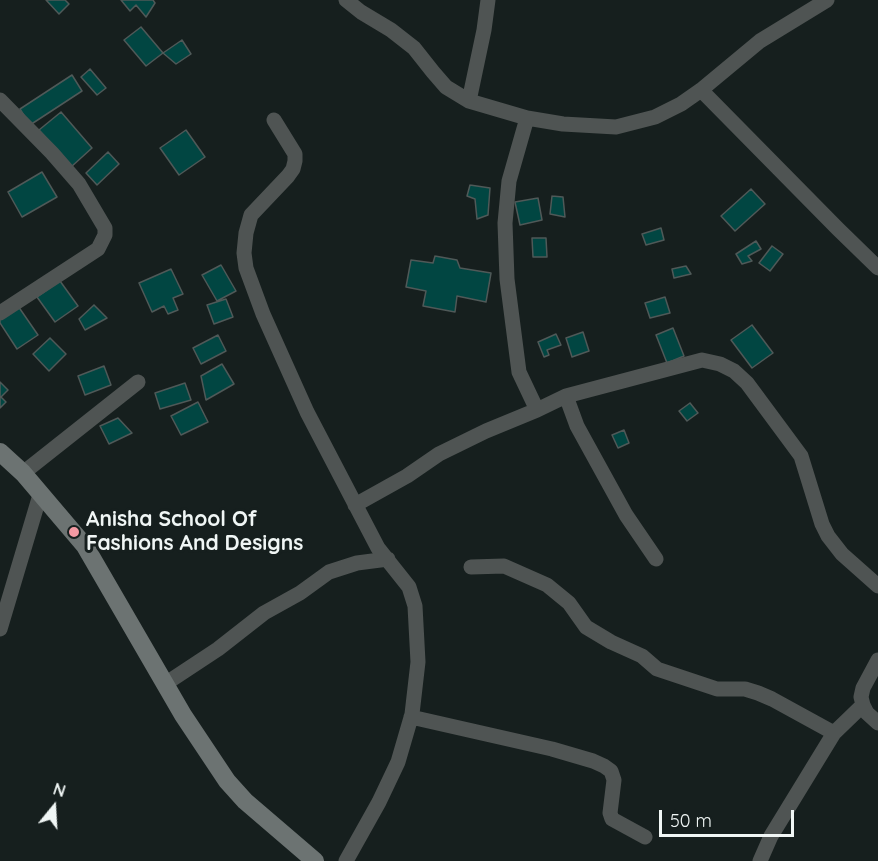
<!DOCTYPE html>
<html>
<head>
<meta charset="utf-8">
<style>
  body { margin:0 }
  #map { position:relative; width:878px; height:861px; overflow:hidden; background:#161f1e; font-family:Quicksand,sans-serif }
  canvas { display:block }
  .north { position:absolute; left:24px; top:777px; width:60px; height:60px; -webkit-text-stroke:4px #161f1e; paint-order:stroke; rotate:18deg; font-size:16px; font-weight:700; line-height:24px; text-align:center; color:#f0f6f5 }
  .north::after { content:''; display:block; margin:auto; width:21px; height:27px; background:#f0f6f5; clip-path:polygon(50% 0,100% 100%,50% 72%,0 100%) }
  .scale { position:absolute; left:659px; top:810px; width:135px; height:27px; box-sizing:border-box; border:3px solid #f0f6f5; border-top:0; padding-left:8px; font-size:18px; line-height:21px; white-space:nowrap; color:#f0f6f5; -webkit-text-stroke:4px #161f1e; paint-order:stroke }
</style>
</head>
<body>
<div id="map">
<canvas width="878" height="861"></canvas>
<div class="north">N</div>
<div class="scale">50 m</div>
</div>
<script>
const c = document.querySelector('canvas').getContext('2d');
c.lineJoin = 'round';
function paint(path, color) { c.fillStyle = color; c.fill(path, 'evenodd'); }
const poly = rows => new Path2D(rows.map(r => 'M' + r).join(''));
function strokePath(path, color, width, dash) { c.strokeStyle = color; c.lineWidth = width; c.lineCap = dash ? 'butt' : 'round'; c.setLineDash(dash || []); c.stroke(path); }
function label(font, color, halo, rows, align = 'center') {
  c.font = font + ' Quicksand,sans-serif'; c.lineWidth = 6; c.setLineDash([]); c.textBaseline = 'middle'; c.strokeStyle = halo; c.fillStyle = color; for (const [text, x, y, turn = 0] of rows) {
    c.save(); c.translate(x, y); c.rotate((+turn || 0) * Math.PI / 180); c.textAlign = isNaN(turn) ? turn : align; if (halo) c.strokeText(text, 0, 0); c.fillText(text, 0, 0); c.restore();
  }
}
const building = poly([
  [46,0,65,0,69,4,59,14,46,0],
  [121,0,153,0,155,3,146,17,136,5,130,11,121,0],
  [141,27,163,53,146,66,124,40,141,27],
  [182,40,191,54,176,64,163,53,182,40],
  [90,69,106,88,97,95,81,77,90,69],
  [72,75,82,91,30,125,20,109,72,75],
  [61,112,92,148,71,167,39,130,61,112],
  [186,130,205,157,179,175,160,148,186,130],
  [108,152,119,164,97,185,86,173,108,152],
  [42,172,57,197,22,217,8,192,42,172],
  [470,185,490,188,488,215,477,219,475,199,467,196,470,185],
  [751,189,765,204,735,231,721,216,751,189],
  [552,196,563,197,565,217,550,214,552,196],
  [538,198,542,220,520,225,515,202,538,198],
  [661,228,664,240,646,245,642,234,661,228],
  [532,238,546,238,547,257,533,257,532,238],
  [756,241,761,249,748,256,752,261,742,264,736,254,756,241],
  [772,246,783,254,770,271,759,263,772,246],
  [435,256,457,260,460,268,491,273,486,302,457,296,455,312,423,306,426,291,406,287,411,260,433,263,435,256],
  [221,265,236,291,217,301,202,275,221,265],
  [686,266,691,274,674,278,672,269,686,266],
  [171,269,183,294,173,298,178,310,168,314,164,306,152,312,139,283,171,269],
  [60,281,78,306,55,322,37,297,60,281],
  [665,297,670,313,650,318,645,303,665,297],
  [226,299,233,317,214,324,207,305,226,299],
  [94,305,107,318,85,330,79,319,94,305],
  [18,306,38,335,17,349,0,323,0,318,18,306],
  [752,325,773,353,752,368,731,340,752,325],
  [673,328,684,356,667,363,656,335,673,328],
  [583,332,589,351,572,357,566,338,583,332],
  [556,334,561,345,547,350,549,355,544,357,538,342,556,334],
  [218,335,226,351,201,364,193,348,218,335],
  [50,338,66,354,49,371,33,354,50,338],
  [222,364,234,384,206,400,201,376,222,364],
  [104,366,111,385,85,395,78,376,104,366],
  [0,382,8,390,1,397,6,402,0,408,0,382],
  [185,383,191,400,160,409,155,393,185,383],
  [198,402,208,422,181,435,171,416,198,402],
  [690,403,698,413,687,421,679,411,690,403],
  [118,418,132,433,109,444,100,426,118,418],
  [624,430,629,443,618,448,612,435,624,430]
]);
paint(building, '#014642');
strokePath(building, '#4f5958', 1.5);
strokePath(poly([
  [346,0,361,12,391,30,414,48,433,72,446,87,469,101,527,118,563,124,616,127,655,117,681,104,701,90,760,41,827,0],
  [701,90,838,229,878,268],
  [0,100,52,153,79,184,105,228,105,235,98,249,0,313],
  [469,101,484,30,488,0],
  [527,118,509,181,505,223,507,279,519,372,537,410],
  [274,120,295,154,295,161,293,169,288,176,251,215,246,233,244,253,246,268,263,314,307,412,378,548,409,587,415,606,418,662,412,714,398,762,379,802,346,861],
  [566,396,577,426,626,515,656,559],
  [23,473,138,382],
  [355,505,407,476,439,454,486,431,537,410,566,396,702,360,720,364,734,371,747,383,801,456,822,524,828,536,842,554,878,586],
  [471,567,504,566,547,585,569,603,586,627,611,642,642,656,657,669,717,689,745,689,758,693,772,699,834,733],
  [0,629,40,495],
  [878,660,863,688,861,697,863,705,867,713,878,723],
  [165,684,218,649,264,613,300,593,329,572,357,563,388,559],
  [411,717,552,749,593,761,604,766,611,771,614,780,610,813,612,819,645,837],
  [760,861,771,836,834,733,863,705]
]), '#4f5453', 15);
strokePath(poly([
  [0,452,23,473,85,546,183,715,227,781,245,801,315,861]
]), '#6c7372', 18);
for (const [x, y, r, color] of [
  [74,532,6,"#f49aa3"]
]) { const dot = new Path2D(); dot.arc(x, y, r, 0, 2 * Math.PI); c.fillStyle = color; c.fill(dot); strokePath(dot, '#161f1e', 2); }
label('bold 21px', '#f0f6f5', '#161f1e', [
  ["Anisha School Of",86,520],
  ["Fashions And Designs",86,544]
], 'left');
</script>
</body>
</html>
